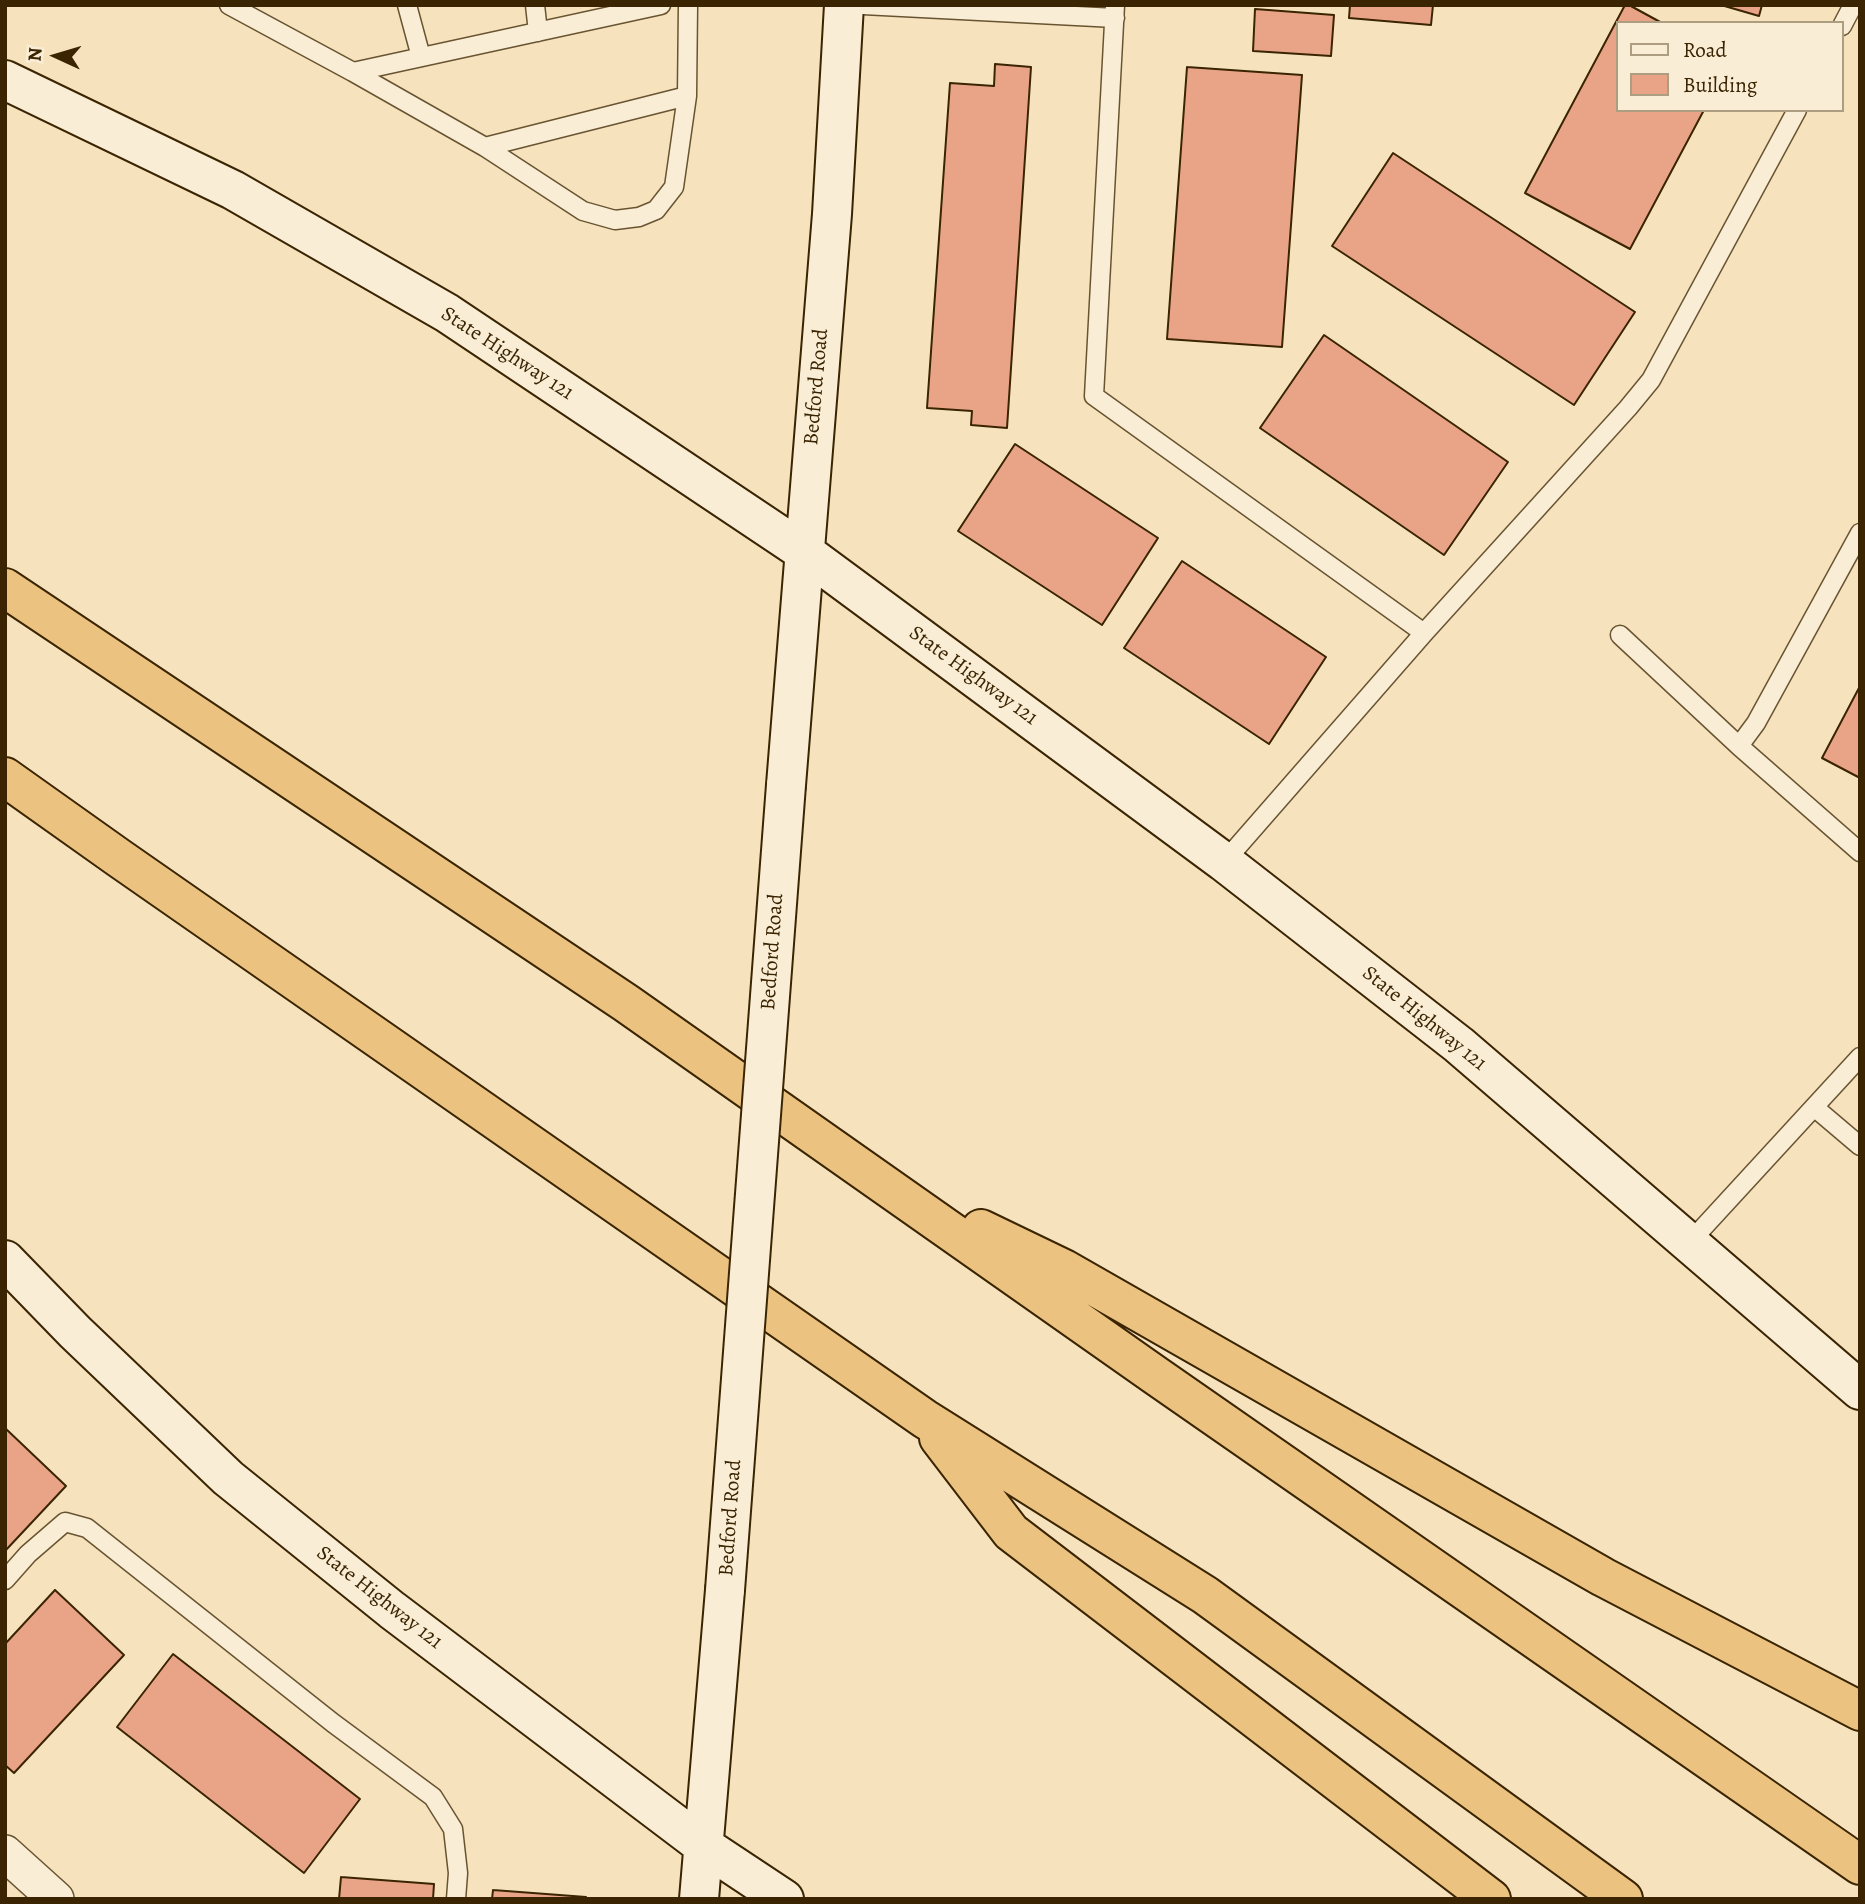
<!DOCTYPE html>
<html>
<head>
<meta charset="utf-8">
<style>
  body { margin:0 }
  #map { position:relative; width:1865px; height:1904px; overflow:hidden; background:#f6e3be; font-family:Alegreya,serif }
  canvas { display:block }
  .frame { position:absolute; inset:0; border:7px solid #3a2402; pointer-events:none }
  .legend { position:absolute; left:1616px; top:21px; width:228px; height:91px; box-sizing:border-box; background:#f9edd5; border:2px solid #ad9d81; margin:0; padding:9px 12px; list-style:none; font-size:21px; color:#3a2402 }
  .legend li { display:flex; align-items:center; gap:14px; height:35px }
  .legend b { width:35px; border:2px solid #ad9d81 }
  .north { position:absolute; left:21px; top:21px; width:70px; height:70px; -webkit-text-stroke:5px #f9edd5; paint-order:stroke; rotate:274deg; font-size:19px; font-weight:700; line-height:28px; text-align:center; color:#3a2402 }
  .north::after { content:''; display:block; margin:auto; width:24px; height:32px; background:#3a2402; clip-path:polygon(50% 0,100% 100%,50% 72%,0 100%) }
</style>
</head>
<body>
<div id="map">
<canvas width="1865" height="1904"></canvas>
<div class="frame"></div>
<ul class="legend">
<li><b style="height:9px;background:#f9edd5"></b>Road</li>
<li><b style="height:19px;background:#e9a488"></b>Building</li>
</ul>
<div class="north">N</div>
</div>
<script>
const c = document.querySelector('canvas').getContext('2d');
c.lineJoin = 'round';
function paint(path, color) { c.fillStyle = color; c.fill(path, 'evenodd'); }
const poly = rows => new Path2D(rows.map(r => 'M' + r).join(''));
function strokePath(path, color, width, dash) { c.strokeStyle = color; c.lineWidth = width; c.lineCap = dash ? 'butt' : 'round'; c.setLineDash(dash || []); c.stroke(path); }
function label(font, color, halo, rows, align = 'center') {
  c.font = font + ' Alegreya,serif'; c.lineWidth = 6; c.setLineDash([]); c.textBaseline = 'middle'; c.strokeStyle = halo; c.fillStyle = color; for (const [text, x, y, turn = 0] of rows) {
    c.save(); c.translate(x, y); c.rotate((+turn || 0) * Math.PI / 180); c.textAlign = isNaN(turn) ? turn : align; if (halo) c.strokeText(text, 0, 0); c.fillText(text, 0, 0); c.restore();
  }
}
const building = poly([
  [1350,5,1433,5,1431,25,1349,18,1350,5],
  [1625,5,1629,5,1662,23,1618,23,1618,110,1704,110,1630,249,1525,193,1625,5],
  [1721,5,1762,5,1759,16,1721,5],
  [1255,9,1334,15,1331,56,1253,51,1255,9],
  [995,64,1031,67,1007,428,971,425,972,411,927,408,950,83,994,86,995,64],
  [1187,67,1302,75,1282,347,1167,339,1187,67],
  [1393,153,1635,312,1574,405,1332,246,1393,153],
  [1324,335,1508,462,1444,555,1260,428,1324,335],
  [1015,444,1158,538,1102,625,958,531,1015,444],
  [1182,561,1326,657,1269,744,1124,648,1182,561],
  [1860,686,1860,778,1822,758,1860,686],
  [5,1428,66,1486,5,1551,5,1428],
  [55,1590,124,1655,14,1773,5,1765,5,1644,55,1590],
  [173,1654,360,1799,304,1873,117,1727,173,1654],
  [341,1877,434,1884,433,1899,339,1899,341,1877],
  [493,1890,586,1897,586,1899,492,1899,493,1890]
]);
paint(building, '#e9a488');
strokePath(building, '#3a2402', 2);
const lane = poly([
  [229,5,353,72,661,5],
  [407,5,421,57],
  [535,5,538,32],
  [863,5,1115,18],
  [1115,5,1094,396,1424,633],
  [1842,26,1853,5],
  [353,72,485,147,583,211,615,220,639,217,656,210,674,187,687,96,688,5],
  [485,147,687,96],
  [1860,533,1756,723,1739,746,1860,852],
  [1620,635,1739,746],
  [1224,862,1424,633,1628,408,1651,380,1797,110],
  [1814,1107,1860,1146],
  [1689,1243,1860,1057],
  [5,1580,28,1554,65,1522,87,1528,333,1723,433,1797,453,1829,458,1873,456,1899]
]);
const street = poly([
  [5,1853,56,1899]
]);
const secondary = poly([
  [5,80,233,190,447,313,803,551,1224,862,1459,1045,1860,1390],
  [786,785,832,214,844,5],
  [5,1260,75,1332,228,1478,392,1610,704,1846,784,1899],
  [699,1899,725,1590]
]);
const highway = poly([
  [5,588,626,1003,1155,1375,1860,1865],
  [5,777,119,858,925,1419,1205,1595,1623,1899],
  [981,1229,1064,1269,1603,1577,1860,1711],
  [939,1438,1011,1532,1491,1899]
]);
strokePath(lane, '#695431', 21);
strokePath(street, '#695431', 38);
strokePath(secondary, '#3a2402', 42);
strokePath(highway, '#3a2402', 42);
strokePath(lane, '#f9edd5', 18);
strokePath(street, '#f9edd5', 35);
strokePath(secondary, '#f9edd5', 38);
strokePath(highway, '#ebc27f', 38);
const secondaryBridge = poly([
  [725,1590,786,785]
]);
strokePath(secondaryBridge, '#3a2402', 42, []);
strokePath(secondaryBridge, '#f9edd5', 38);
label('21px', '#3a2402', '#f9edd5', [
  ["State Highway 121",507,354,33],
  ["Bedford Road",817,387,-85],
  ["State Highway 121",973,676,36],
  ["Bedford Road",773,952,-86],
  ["State Highway 121",1424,1019,39],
  ["Bedford Road",731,1518,-86],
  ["State Highway 121",379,1598,38]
]);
</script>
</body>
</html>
